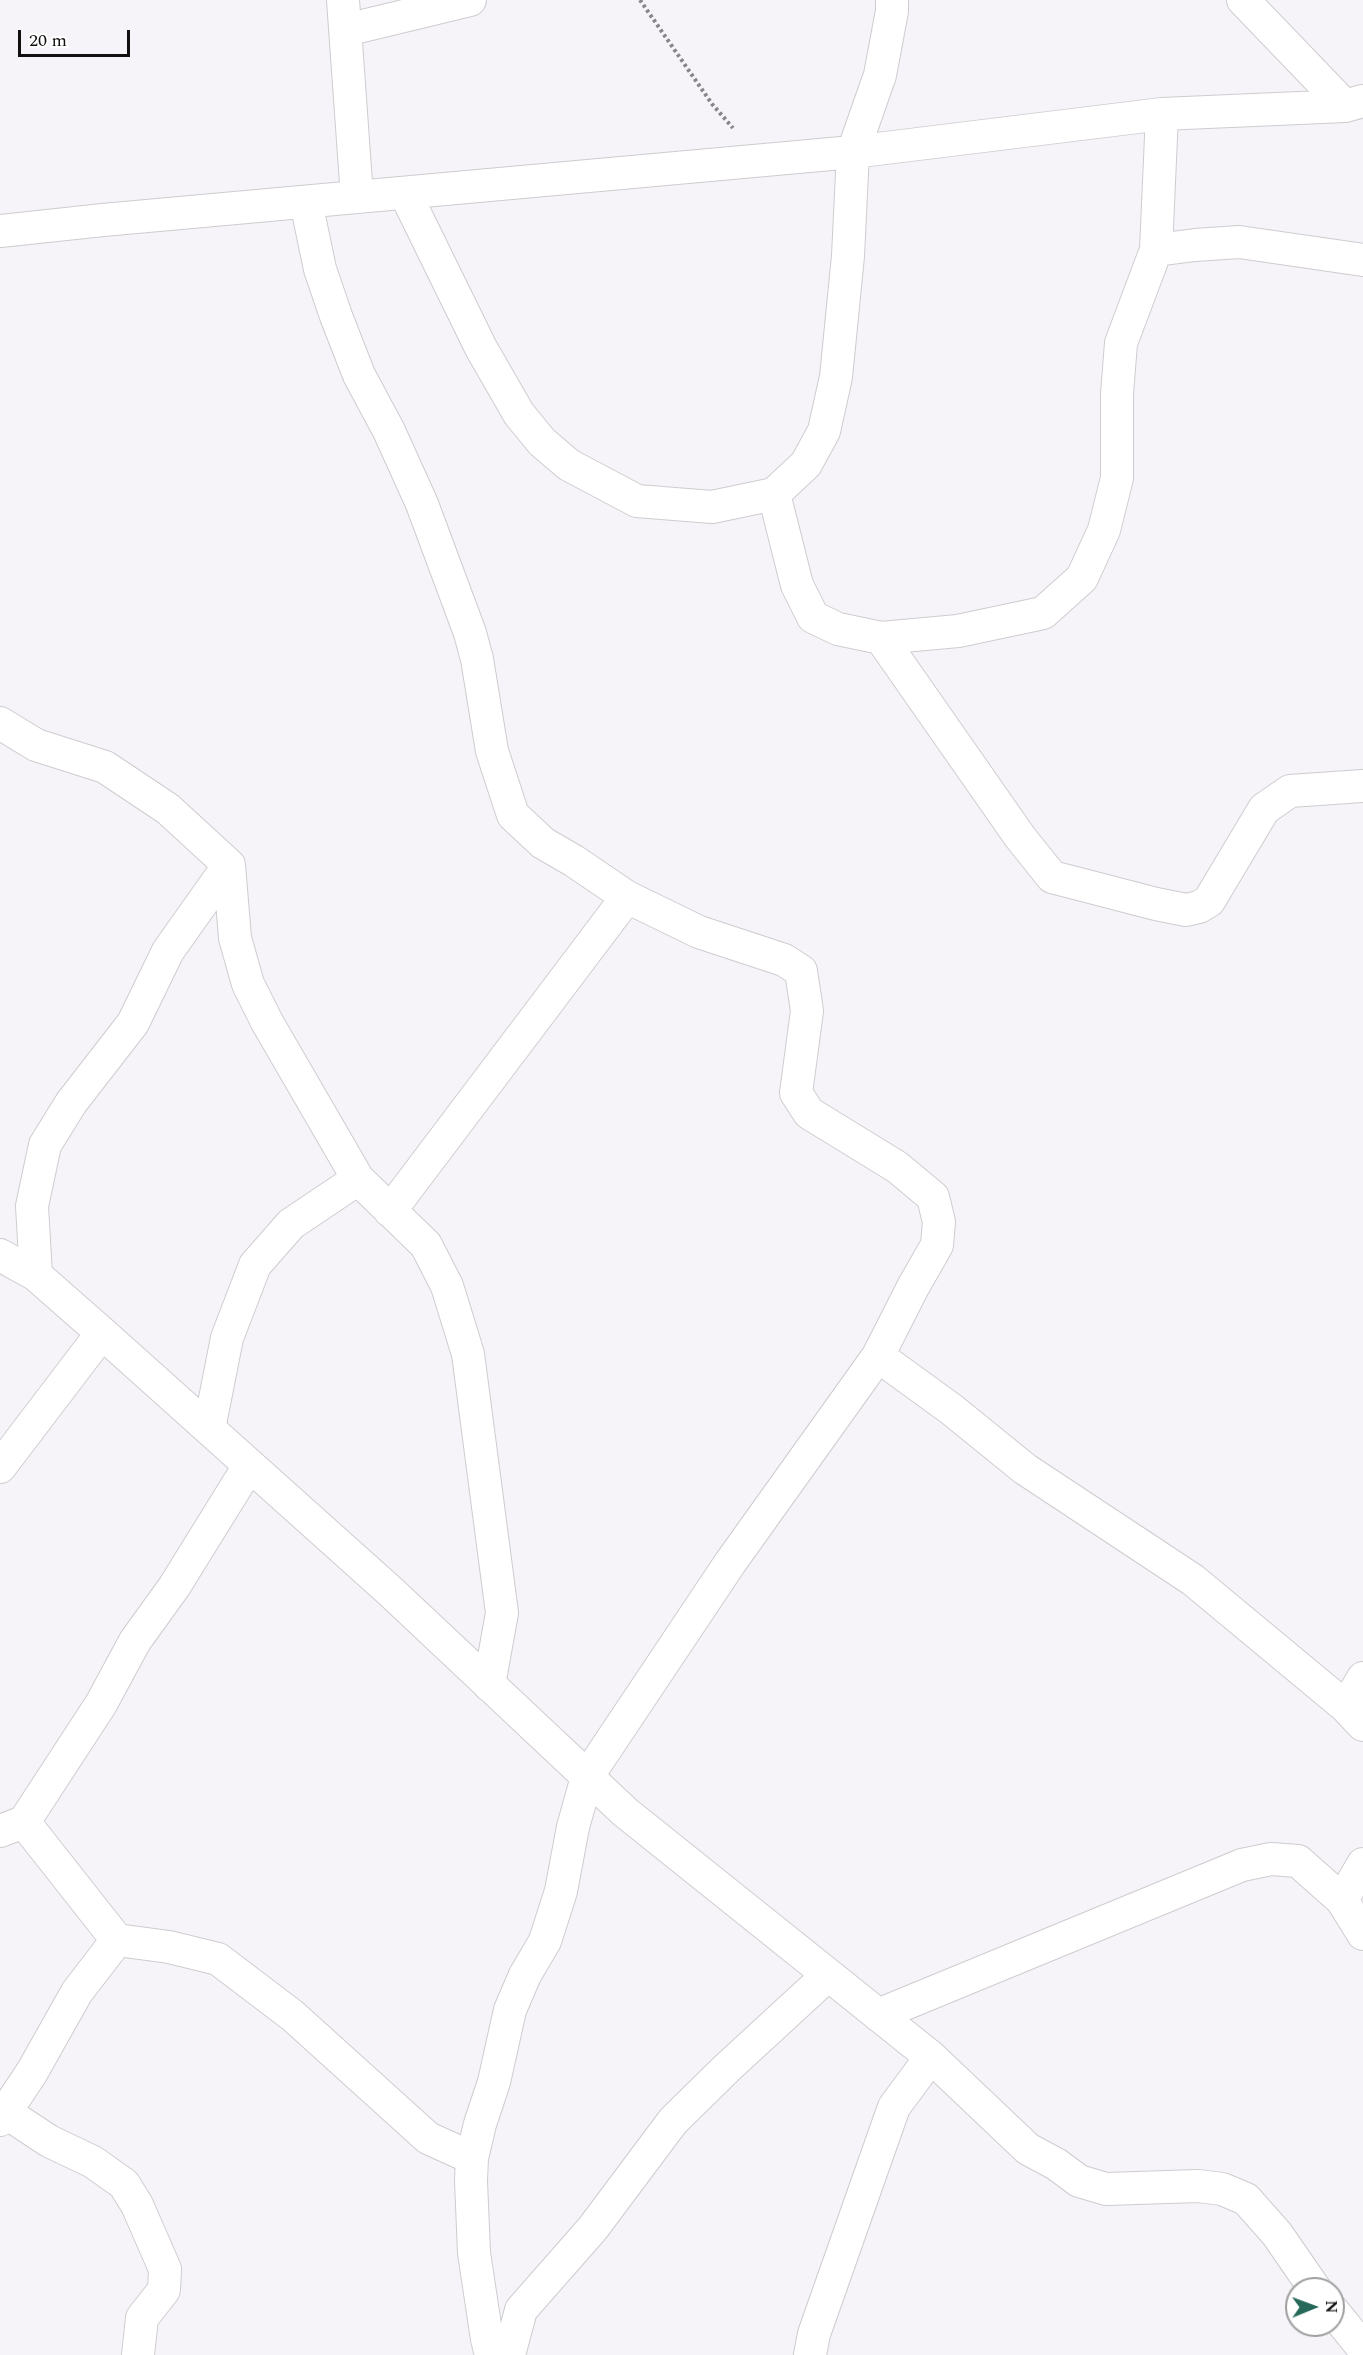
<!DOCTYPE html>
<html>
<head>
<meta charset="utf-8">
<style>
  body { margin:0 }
  #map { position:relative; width:1363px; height:2355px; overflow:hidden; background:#f6f4f8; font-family:Spectral,serif }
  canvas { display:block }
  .north { position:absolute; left:1285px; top:2277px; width:60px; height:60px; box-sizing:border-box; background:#fff; border:2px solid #9f9fa0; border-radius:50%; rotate:89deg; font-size:16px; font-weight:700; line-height:24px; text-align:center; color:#101011 }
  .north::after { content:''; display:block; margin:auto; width:21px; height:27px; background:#26695b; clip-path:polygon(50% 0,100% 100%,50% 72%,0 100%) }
  .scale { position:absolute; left:18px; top:30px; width:112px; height:27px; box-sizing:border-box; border:3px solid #101011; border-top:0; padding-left:8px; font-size:18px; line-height:21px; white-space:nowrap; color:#101011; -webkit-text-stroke:4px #fff; paint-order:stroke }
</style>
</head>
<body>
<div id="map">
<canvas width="1363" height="2355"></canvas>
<div class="north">N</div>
<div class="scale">20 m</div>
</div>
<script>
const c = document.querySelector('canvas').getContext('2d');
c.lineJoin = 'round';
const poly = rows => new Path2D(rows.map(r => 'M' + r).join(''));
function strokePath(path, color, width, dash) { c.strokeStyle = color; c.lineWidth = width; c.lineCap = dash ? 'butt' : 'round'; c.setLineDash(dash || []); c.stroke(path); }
const minor = poly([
  [343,0,357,197],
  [892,0,892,11,880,75,853,152,848,256,836,377,824,431,806,464,774,494,797,585,813,617,838,629,881,638,958,631,1043,613,1082,578,1104,530,1117,478,1117,394,1121,343,1156,250,1162,114],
  [1243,0,1345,106],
  [346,30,470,0],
  [405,193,481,348,519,414,542,442,569,465,637,501,712,507,774,494],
  [306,202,320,269,336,316,359,375,389,431,422,504,470,633,477,659,492,751,513,815,543,843,574,861,627,897,699,932,784,960,801,971,807,1011,796,1093,809,1113,897,1167,933,1197,939,1222,937,1245,913,1287,878,1356,730,1563,587,1777,573,1827,561,1891,545,1941,525,1975,510,2010,494,2082,480,2124,472,2158,471,2181,474,2253,487,2339,491,2355],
  [0,231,103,220,853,152,1162,114,1345,106,1363,101],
  [1156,250,1195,245,1239,242,1363,260],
  [881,638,1020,837,1052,877,1156,904,1186,910,1199,907,1209,901,1264,809,1290,791,1363,786],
  [0,723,36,745,105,767,168,809,229,865,235,938,248,984,267,1022,358,1179,426,1245,447,1286,468,1354,502,1613,489,1685],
  [390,1211,627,897],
  [0,1255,36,1275,102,1333,390,1591,625,1812,931,2057,1028,2149,1056,2164,1079,2181,1106,2189,1198,2186,1222,2189,1246,2199,1277,2234,1315,2289],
  [36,1275,32,1206,45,1145,71,1103,133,1023,168,951,229,865],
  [878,1356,951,1409,1025,1469,1193,1580,1346,1707,1363,1725],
  [209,1429,227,1338,255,1265,291,1224,358,1179],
  [0,1467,102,1333],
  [1346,1707,1363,1678],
  [24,1822,117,1940],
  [0,1831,24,1822,101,1704,135,1641,174,1587,249,1466],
  [1342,1900,1363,1864],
  [878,2015,1242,1865,1271,1859,1298,1861,1342,1900,1363,1934],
  [5,2112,49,2141,93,2162,124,2184,137,2205,165,2269,164,2290,142,2318,138,2355],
  [0,2120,32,2072,77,1992,117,1940,169,1947,218,1959,293,2016,428,2138,472,2158],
  [1333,2311,1363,2348],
  [509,2355,521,2310,593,2228,673,2121,727,2068,828,1975],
  [810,2355,814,2334,894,2107,931,2057]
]);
strokePath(minor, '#cfccd0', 34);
strokePath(poly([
  [640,0,712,104,733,128]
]), '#868588', 4, [3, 3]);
strokePath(minor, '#fff', 32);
</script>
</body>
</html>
